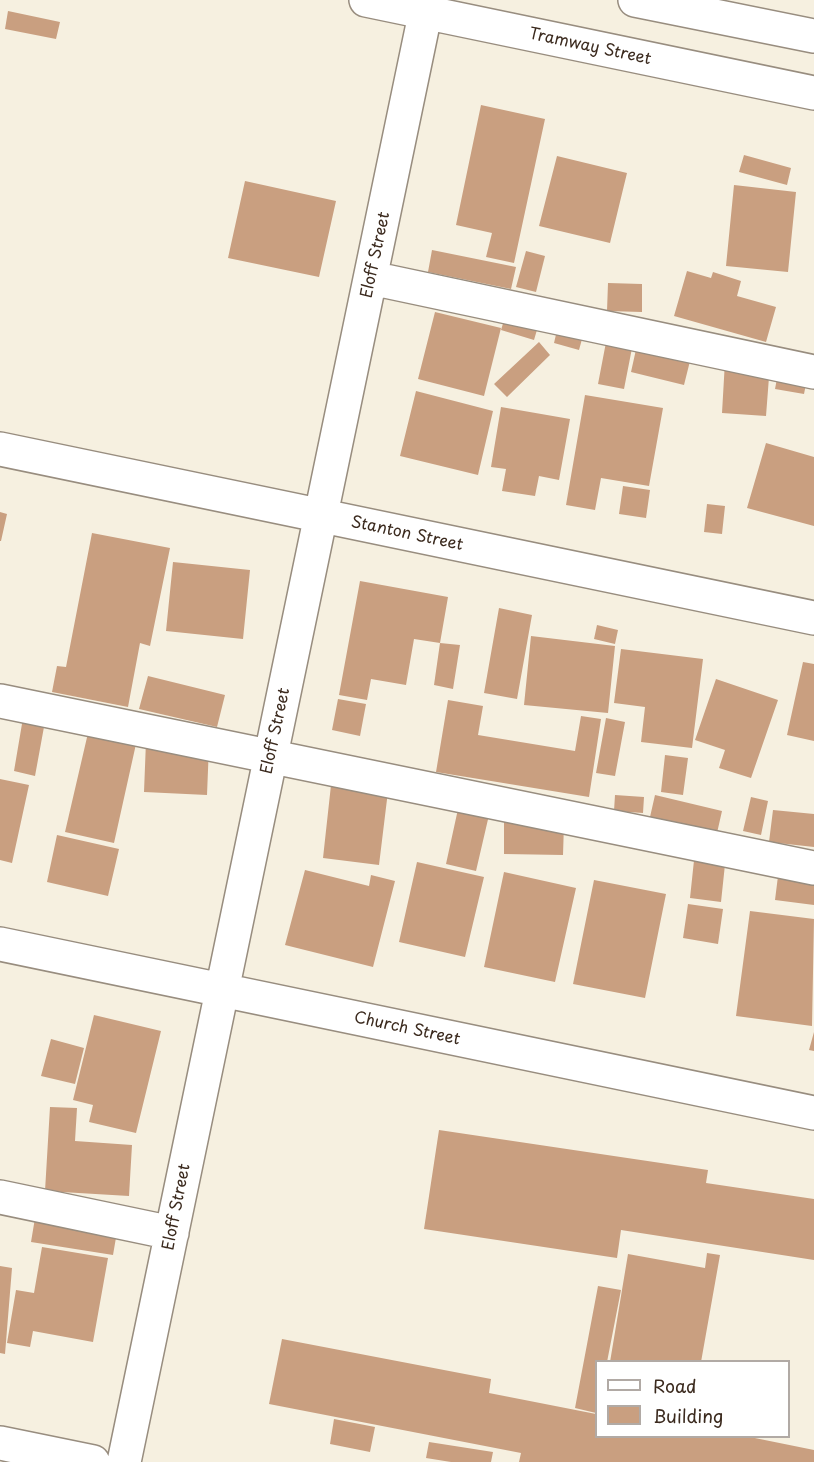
<!DOCTYPE html>
<html>
<head>
<meta charset="utf-8">
<style>
  body { margin:0 }
  #map { position:relative; width:814px; height:1462px; overflow:hidden; background:#f6f0e0; font-family:"Playpen Sans",sans-serif }
  canvas { display:block }
  .legend { position:absolute; left:595px; top:1360px; width:195px; height:78px; box-sizing:border-box; background:#fff; border:2px solid #b1aaa5; margin:0; padding:8px 10px; list-style:none; font-size:18px; color:#3b2a1e }
  .legend li { display:flex; align-items:center; gap:12px; height:30px }
  .legend b { width:30px; border:2px solid #b1aaa5 }
</style>
</head>
<body>
<div id="map">
<canvas width="814" height="1462"></canvas>
<ul class="legend">
<li><b style="height:8px;background:#fff"></b>Road</li>
<li><b style="height:16px;background:#c99f80"></b>Building</li>
</ul>
</div>
<script>
const c = document.querySelector('canvas').getContext('2d');
c.lineJoin = 'round';
function paint(path, color) { c.fillStyle = color; c.fill(path, 'evenodd'); }
const poly = rows => new Path2D(rows.map(r => 'M' + r).join(''));
function strokePath(path, color, width, dash) { c.strokeStyle = color; c.lineWidth = width; c.lineCap = dash ? 'butt' : 'round'; c.setLineDash(dash || []); c.stroke(path); }
function label(font, color, halo, rows, align = 'center') {
  c.font = font + ' "Playpen Sans",sans-serif'; c.lineWidth = 4.5; c.setLineDash([]); c.textBaseline = 'middle'; c.strokeStyle = halo; c.fillStyle = color; for (const [text, x, y, turn = 0] of rows) {
    c.save(); c.translate(x, y); c.rotate((+turn || 0) * Math.PI / 180); c.textAlign = isNaN(turn) ? turn : align; if (halo) c.strokeText(text, 0, 0); c.fillText(text, 0, 0); c.restore();
  }
}
paint(poly([
  [8,11,60,22,56,39,5,29],
  [481,105,545,119,514,263,486,257,492,233,456,225],
  [744,155,791,168,787,185,739,172],
  [557,156,627,173,610,243,539,226],
  [245,181,336,201,319,277,228,258],
  [734,185,796,192,788,272,726,266],
  [432,250,516,267,511,289,428,272],
  [526,251,545,256,536,292,516,287],
  [687,271,711,278,713,272,741,281,737,296,776,307,766,342,674,316],
  [608,283,642,284,642,312,607,311],
  [435,312,501,328,484,396,418,379],
  [506,314,539,323,534,340,501,330],
  [558,326,584,332,579,350,554,343],
  [607,337,633,343,624,389,598,384],
  [539,342,550,355,507,397,494,384],
  [637,345,691,357,684,385,631,372],
  [725,361,770,364,766,416,722,413],
  [779,368,808,374,804,394,775,389],
  [416,391,493,411,478,475,400,456],
  [585,395,663,408,649,486,601,478,595,510,566,505],
  [501,407,570,419,559,480,539,476,535,496,502,491,506,469,491,467],
  [766,443,814,457,814,526,747,508],
  [623,486,650,490,646,518,619,514],
  [707,504,725,506,722,534,704,532],
  [0,512,7,514,1,541,0,541],
  [92,533,170,548,150,646,140,643,128,707,52,692,57,666,66,667],
  [173,562,250,570,243,639,166,631],
  [360,581,448,597,440,643,414,639,406,685,371,679,367,700,339,695],
  [499,608,532,615,517,699,484,693],
  [597,625,618,630,615,644,594,639],
  [531,636,615,646,608,713,524,705],
  [440,643,460,645,453,689,434,685],
  [621,649,703,659,692,748,641,742,645,707,614,703],
  [803,662,814,664,814,741,787,735],
  [148,676,225,695,217,727,139,709],
  [716,679,778,700,751,778,719,768,725,750,695,740],
  [338,699,366,704,360,736,332,730],
  [448,700,483,706,478,735,575,751,581,716,601,719,589,797,436,772],
  [24,712,46,716,35,776,14,771],
  [606,718,625,722,615,776,596,773],
  [88,733,136,744,114,843,65,832],
  [146,741,209,745,207,795,144,792],
  [665,755,688,758,683,795,661,792],
  [332,776,389,783,379,865,323,858],
  [0,779,29,785,12,863,0,860],
  [615,795,644,797,643,813,614,811],
  [655,795,722,811,717,833,650,817],
  [751,797,768,801,761,835,743,831],
  [458,809,489,815,476,871,446,864],
  [773,810,814,814,814,847,769,842],
  [504,822,564,824,563,855,504,854],
  [57,835,119,849,108,896,47,882],
  [695,851,726,855,721,902,690,898],
  [417,862,484,877,465,957,399,942],
  [779,868,814,873,814,905,775,900],
  [305,870,369,886,371,875,395,881,373,967,285,945],
  [504,872,576,888,555,982,484,967],
  [594,880,666,894,645,998,573,984],
  [688,904,723,909,718,944,683,938],
  [750,911,814,919,812,1026,736,1016],
  [94,1015,161,1031,136,1133,89,1122,93,1105,73,1100],
  [814,1032,814,1051,809,1050],
  [51,1039,84,1048,75,1084,41,1076],
  [50,1107,77,1108,75,1141,132,1145,129,1196,45,1191],
  [439,1130,708,1170,706,1183,814,1199,814,1260,621,1230,617,1258,424,1229],
  [36,1212,118,1226,113,1255,31,1242],
  [42,1247,108,1258,93,1342,33,1331,30,1347,7,1343,16,1290,34,1293],
  [707,1253,720,1255,701,1362,610,1362,628,1254,705,1268],
  [0,1266,12,1268,5,1354,0,1353],
  [598,1286,621,1290,607,1362,596,1362,596,1413,575,1408],
  [282,1339,491,1379,489,1393,596,1414,596,1436,745,1436,814,1450,814,1462,519,1462,521,1453,269,1404],
  [334,1419,375,1427,370,1452,330,1444],
  [429,1442,493,1452,491,1462,451,1462,426,1458]
]), '#c99f80');
const minor = poly([
  [366,0,814,93],
  [635,0,814,36],
  [371,278,814,372],
  [0,449,814,618],
  [0,701,814,868],
  [0,944,814,1113],
  [0,1197,172,1233],
  [0,1443,93,1462],
  [124,1462,428,0]
]);
strokePath(minor, '#988d7f', 36);
strokePath(minor, '#fff', 33);
label('16px', '#3b2a1e', '#fff', [
  ["Tramway Street",590,47,12],
  ["Eloff Street",376,255,-78],
  ["Stanton Street",407,534,12],
  ["Eloff Street",276,731,-78],
  ["Church Street",407,1029,12],
  ["Eloff Street",177,1207,-79]
]);
</script>
</body>
</html>
